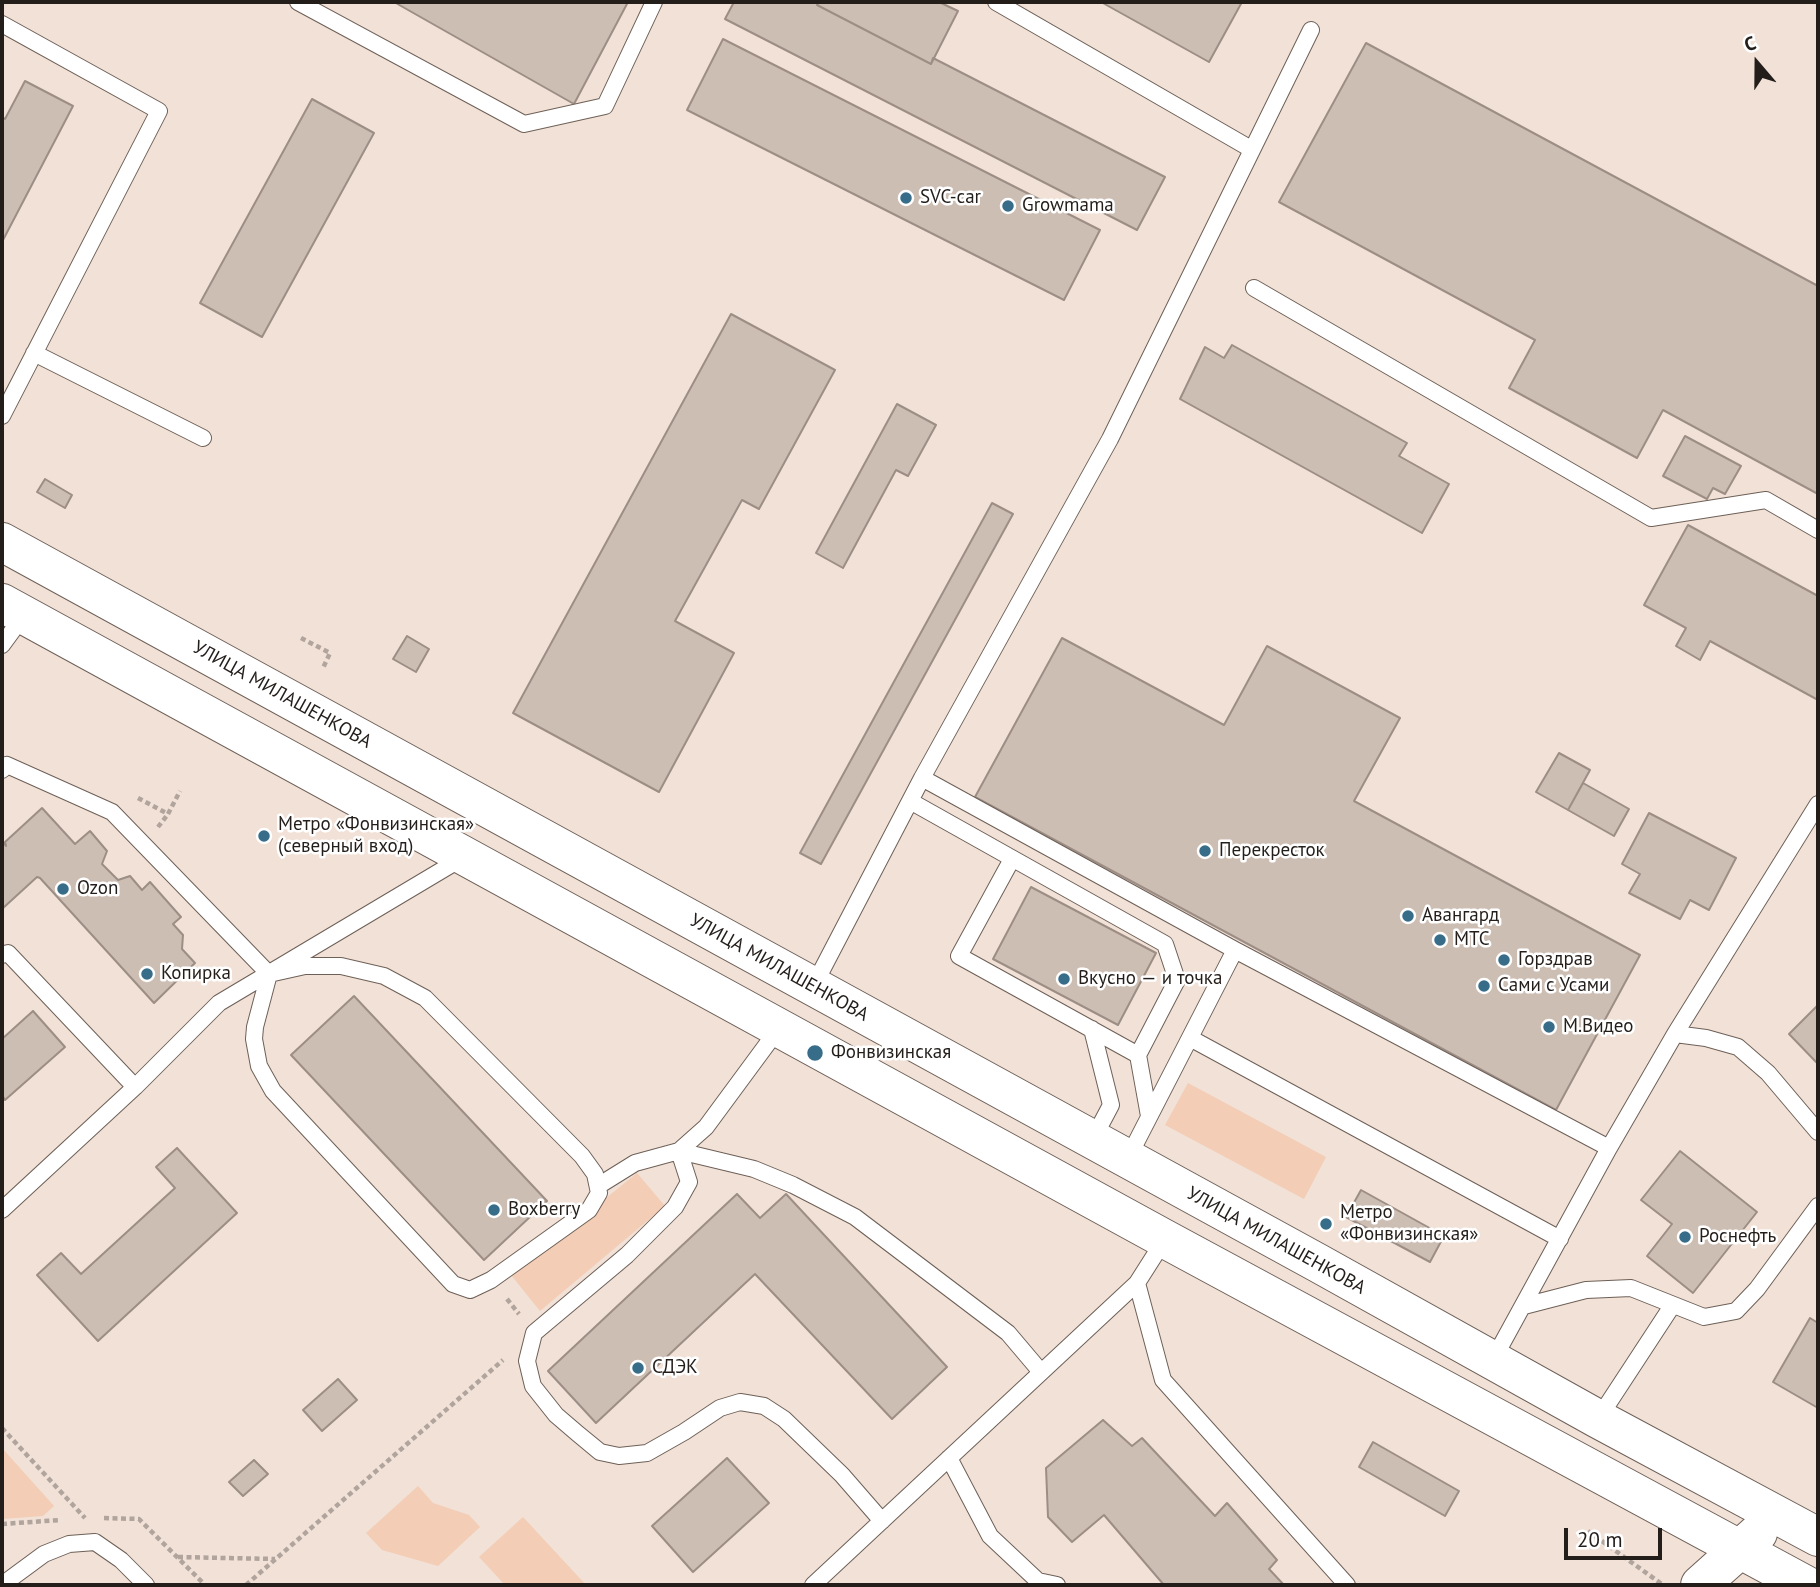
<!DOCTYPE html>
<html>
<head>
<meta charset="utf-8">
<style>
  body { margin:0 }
  #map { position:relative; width:1820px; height:1587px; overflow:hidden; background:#f1e1d7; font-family:"PT Sans",sans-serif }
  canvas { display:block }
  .frame { position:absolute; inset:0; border:4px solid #241e1b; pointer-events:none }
  .north { position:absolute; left:1722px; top:28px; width:70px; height:70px; -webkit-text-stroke:5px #fff; paint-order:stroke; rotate:340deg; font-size:19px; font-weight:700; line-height:28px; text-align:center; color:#241e1b }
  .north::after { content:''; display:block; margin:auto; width:24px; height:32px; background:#241e1b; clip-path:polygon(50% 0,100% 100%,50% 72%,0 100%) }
  .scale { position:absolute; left:1564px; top:1528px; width:98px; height:32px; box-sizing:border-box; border:4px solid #241e1b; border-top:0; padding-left:9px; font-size:21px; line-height:24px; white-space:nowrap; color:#241e1b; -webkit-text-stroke:5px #fff; paint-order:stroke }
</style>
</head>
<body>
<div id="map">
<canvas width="1820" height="1587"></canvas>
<div class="frame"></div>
<div class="north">С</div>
<div class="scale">20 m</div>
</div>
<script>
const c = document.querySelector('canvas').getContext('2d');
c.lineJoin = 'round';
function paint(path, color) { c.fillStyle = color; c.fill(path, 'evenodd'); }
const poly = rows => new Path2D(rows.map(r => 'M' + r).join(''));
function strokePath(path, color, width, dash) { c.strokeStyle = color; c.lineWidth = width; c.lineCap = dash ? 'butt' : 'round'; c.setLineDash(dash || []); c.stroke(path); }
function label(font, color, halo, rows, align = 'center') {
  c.font = font + ' "PT Sans",sans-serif'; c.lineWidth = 5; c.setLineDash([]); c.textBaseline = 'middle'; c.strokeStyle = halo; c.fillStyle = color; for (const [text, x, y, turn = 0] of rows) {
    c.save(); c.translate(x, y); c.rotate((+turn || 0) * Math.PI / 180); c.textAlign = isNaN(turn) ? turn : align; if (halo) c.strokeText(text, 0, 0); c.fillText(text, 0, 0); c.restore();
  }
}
paint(poly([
  [1188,1083,1326,1157,1304,1199,1165,1125],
  [637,1173,665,1206,540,1311,511,1275],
  [2,1448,54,1506,43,1516,2,1519],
  [418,1486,433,1503,469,1515,480,1527,438,1566,382,1550,366,1533],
  [523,1517,586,1585,505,1585,479,1557]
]), '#f3cdb5');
const building = poly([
  [394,2,628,2,574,104,394,2],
  [734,2,819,2,817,5,931,64,933,58,1165,177,1137,230,725,19,734,2],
  [819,2,939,2,958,11,931,64,817,5,819,2],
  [1101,2,1242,2,1209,62,1101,2],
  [723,39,1100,230,1064,300,687,110,723,39],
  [1366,43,1818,286,1818,494,1663,410,1637,458,1509,388,1535,340,1279,202,1366,43],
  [25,81,73,106,2,242,2,117,5,119,25,81],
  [312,99,374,133,262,337,200,303,312,99],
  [731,314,835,370,759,509,742,500,675,621,734,653,659,792,513,713,731,314],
  [1232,345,1407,443,1399,456,1449,484,1422,533,1180,399,1205,347,1224,358,1232,345],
  [897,404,936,425,908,476,896,470,843,568,816,553,897,404],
  [1685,436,1741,466,1725,494,1713,488,1707,499,1663,476,1685,436],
  [45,479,72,495,65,508,37,492,45,479],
  [992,503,1013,514,821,864,800,853,992,503],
  [1688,525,1818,596,1818,700,1710,641,1700,660,1676,646,1686,628,1644,605,1688,525],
  [407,636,429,649,416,672,393,659,407,636],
  [1062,638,1224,725,1267,646,1400,718,1354,801,1640,955,1556,1110,975,797,1062,638],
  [1559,753,1590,770,1568,810,1536,792,1559,753],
  [1583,783,1629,809,1614,836,1568,810,1583,783],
  [42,808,75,844,90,831,107,851,102,864,118,880,130,876,142,890,150,882,181,917,173,924,183,935,182,949,195,963,154,1003,40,878,37,877,2,909,2,841,6,846,5,842,42,808],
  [1649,813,1736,858,1709,910,1690,900,1680,919,1629,893,1640,874,1622,864,1649,813],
  [1031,887,1156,953,1118,1025,993,959,1031,887],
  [354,996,547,1201,484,1260,291,1055,354,996],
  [1818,1005,1818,1064,1789,1034,1818,1005],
  [33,1011,65,1047,5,1100,2,1095,2,1039,33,1011],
  [177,1148,237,1213,98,1341,37,1275,61,1253,81,1274,175,1188,156,1167,177,1148],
  [1680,1151,1757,1212,1693,1293,1647,1256,1672,1224,1641,1200,1680,1151],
  [1361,1190,1444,1236,1430,1262,1346,1217,1361,1190],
  [737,1194,760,1218,786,1194,947,1367,892,1419,755,1274,596,1423,548,1371,737,1194],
  [1810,1318,1818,1323,1818,1408,1773,1382,1810,1318],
  [338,1379,357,1400,322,1431,303,1410,338,1379],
  [1103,1420,1132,1446,1142,1438,1215,1516,1227,1503,1277,1560,1269,1569,1284,1585,1164,1585,1104,1515,1072,1542,1048,1517,1046,1468,1103,1420],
  [1373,1442,1459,1491,1445,1516,1359,1467,1373,1442],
  [727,1458,769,1503,693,1572,652,1526,727,1458],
  [254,1460,268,1474,243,1496,229,1482,254,1460]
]);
paint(building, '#cdbeb4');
strokePath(building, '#9d8e85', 2);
const lane = poly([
  [298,2,524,124,605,106,654,2],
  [996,2,1251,149],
  [2,24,159,111,2,416],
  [1254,288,1651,518,1766,500,1818,530],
  [34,353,203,438],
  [2,645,24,615],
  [2,770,7,765,112,812,269,974],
  [922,778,1235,950,1609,1148],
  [910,801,1165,944,1177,980,1138,1055,1149,1116],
  [1012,859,959,956,1138,1055],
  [2,955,8,953,135,1087],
  [305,966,341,966,384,976,425,998,582,1156,595,1174,599,1193,589,1210,491,1280,470,1290,453,1284,273,1091,259,1066,254,1039,255,1027,269,974,305,966],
  [813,987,922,778,1110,439,1311,30],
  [1092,1029,1111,1105,1093,1139],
  [1675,1034,1706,1038,1738,1047,1768,1073,1818,1132],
  [1190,1038,1560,1239],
  [679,1151,689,1182,675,1207,627,1255,534,1333,527,1361,533,1386,556,1415,577,1433,600,1452,619,1456,647,1453,684,1432,720,1408,740,1402,764,1406,784,1419,842,1475,882,1521],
  [679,1151,754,1169,793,1185,855,1217,1008,1333,1041,1372],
  [1127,1160,1235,950],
  [598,1186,635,1163,679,1151,706,1127,779,1028],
  [2,1210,135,1087,219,1003,464,857],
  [1165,1239,1137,1283,1163,1380,1347,1585],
  [1524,1306,1586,1290,1631,1288,1704,1317,1736,1311,1757,1289,1818,1206],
  [1493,1360,1609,1148,1675,1034,1818,804],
  [1598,1419,1672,1306],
  [949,1458,990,1536,1038,1581,1057,1585],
  [2,1585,44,1554,69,1544,95,1542,121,1560,146,1585],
  [813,1585,1137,1283]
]);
const secondary = poly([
  [2,542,1318,1263,1598,1419,1818,1537],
  [2,603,1165,1239,1806,1585],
  [1700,1585,1758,1533]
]);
strokePath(lane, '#6e6057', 18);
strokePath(secondary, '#6e6057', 40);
strokePath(poly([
  [301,638,330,653,323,668],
  [138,798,168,814,180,791],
  [158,827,168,814],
  [507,1299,519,1314],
  [2,1428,85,1518],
  [104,1518,139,1519,205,1585],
  [2,1524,60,1520],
  [1588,1531,1663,1585],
  [178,1557,275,1559],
  [246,1585,503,1360]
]), '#b0a49c', 4.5, [5, 3.5]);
strokePath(lane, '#fff', 16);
strokePath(secondary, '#fff', 38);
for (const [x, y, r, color] of [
  [906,198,7,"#386d89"],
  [1008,206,7,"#386d89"],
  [264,836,7,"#386d89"],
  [1205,851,7,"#386d89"],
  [63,889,7,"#386d89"],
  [1408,916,7,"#386d89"],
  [1440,940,7,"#386d89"],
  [1504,960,7,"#386d89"],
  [147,974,7,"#386d89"],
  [1064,979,7,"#386d89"],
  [1484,986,7,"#386d89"],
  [1549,1027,7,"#386d89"],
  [815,1053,9,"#386d89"],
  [494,1210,7,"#386d89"],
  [1326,1224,7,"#386d89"],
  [1685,1237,7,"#386d89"],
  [638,1368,7,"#386d89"]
]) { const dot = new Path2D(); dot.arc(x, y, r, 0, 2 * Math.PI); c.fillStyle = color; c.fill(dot); strokePath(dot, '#fff', 2.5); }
label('19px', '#241e1b', '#fff', [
  ["SVC-car",920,198],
  ["Growmama",1022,206],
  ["Метро «Фонвизинская»",278,825],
  ["(северный вход)",278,847],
  ["Перекресток",1219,851],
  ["Ozon",77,889],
  ["Авангард",1422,916],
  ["МТС",1454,940],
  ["Горздрав",1518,960],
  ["Копирка",161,974],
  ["Вкусно — и точка",1078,979],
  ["Сами с Усами",1498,986],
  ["М.Видео",1563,1027],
  ["Фонвизинская",831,1053],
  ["Boxberry",508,1210],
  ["Метро",1340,1213],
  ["«Фонвизинская»",1340,1235],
  ["Роснефть",1699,1237],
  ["СДЭК",652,1368]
], 'left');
label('19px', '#241e1b', '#fff', [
  ["УЛИЦА МИЛАШЕНКОВА",282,695,29],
  ["УЛИЦА МИЛАШЕНКОВА",779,968,29],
  ["УЛИЦА МИЛАШЕНКОВА",1276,1241,29]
]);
</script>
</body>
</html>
